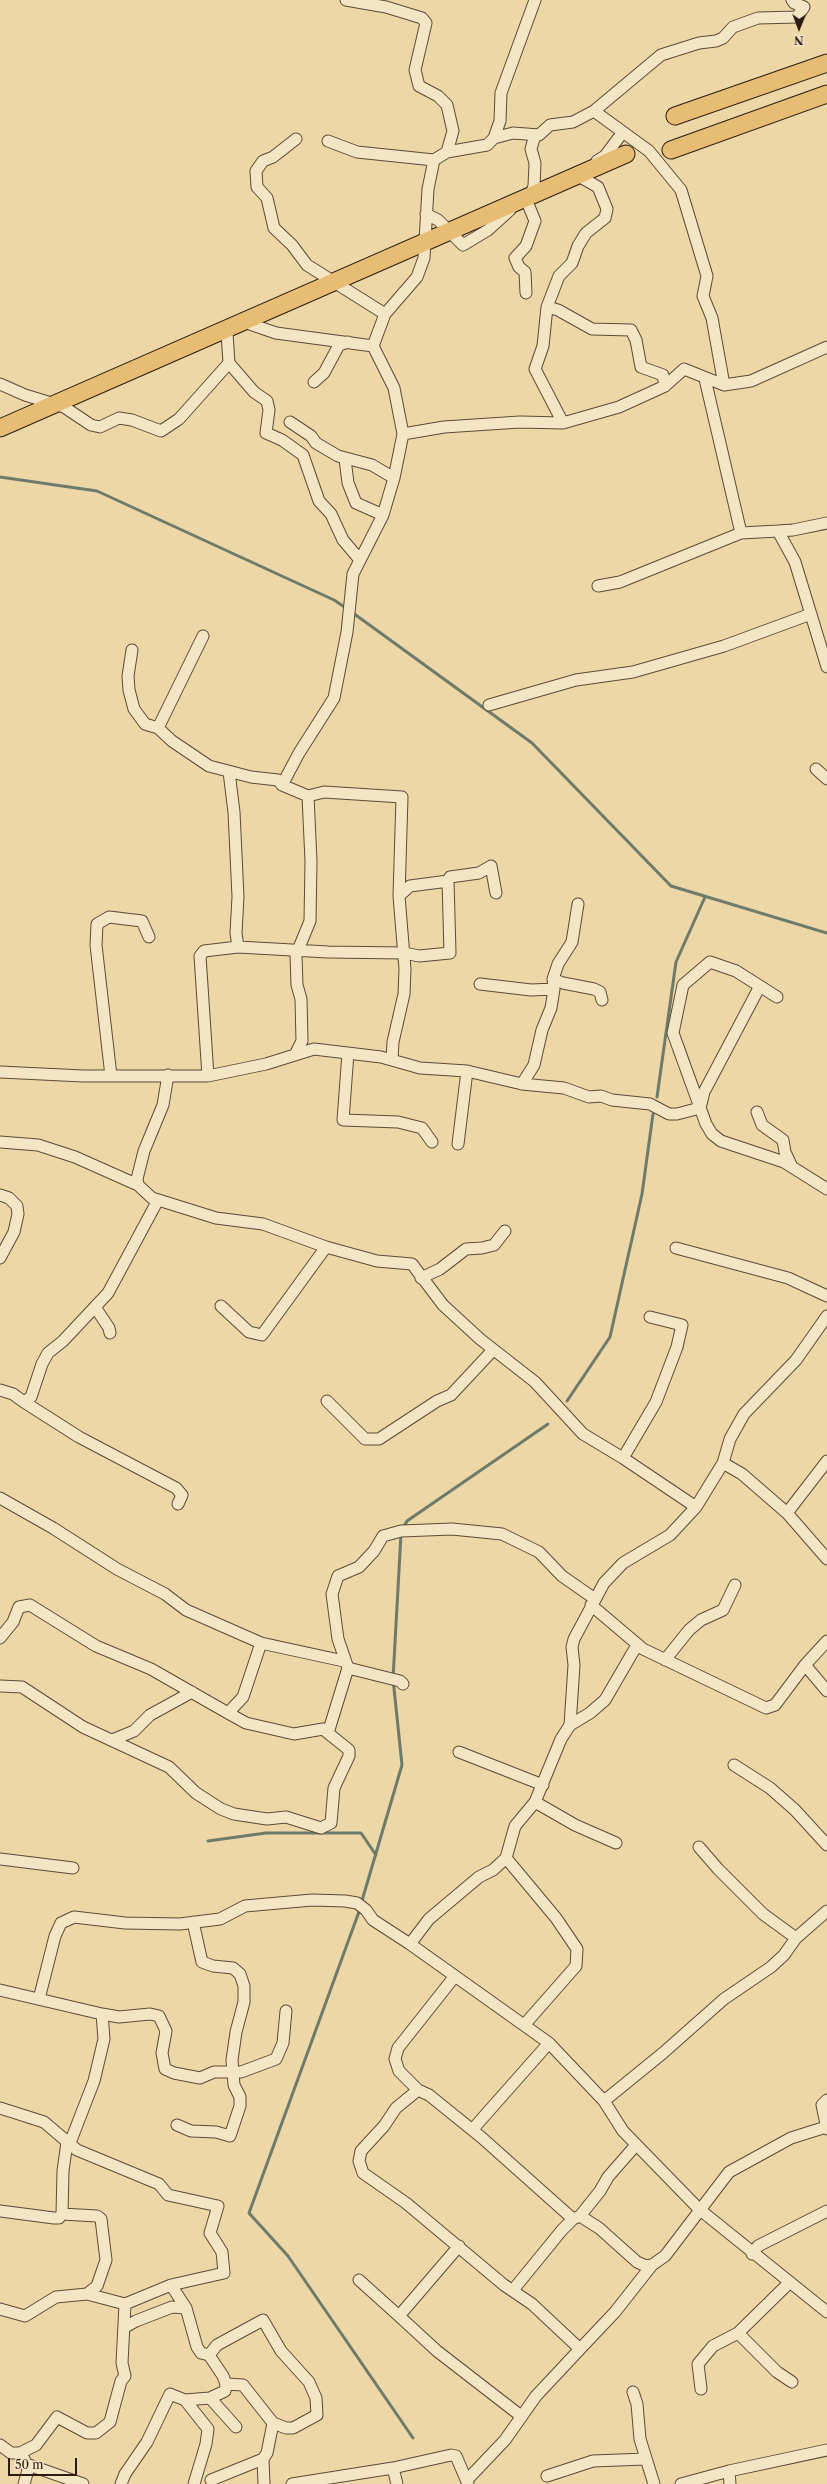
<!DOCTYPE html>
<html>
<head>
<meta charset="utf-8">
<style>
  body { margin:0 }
  #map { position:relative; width:827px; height:2484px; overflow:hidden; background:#eed7a6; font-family:"Libre Caslon Text",serif }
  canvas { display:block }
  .north { position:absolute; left:779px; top:8px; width:40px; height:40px; -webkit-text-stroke:3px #f4e5c5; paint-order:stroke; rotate:181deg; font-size:11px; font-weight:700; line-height:16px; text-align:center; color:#2a1c13 }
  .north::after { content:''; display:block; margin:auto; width:14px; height:18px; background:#2a1c13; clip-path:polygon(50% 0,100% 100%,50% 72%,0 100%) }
  .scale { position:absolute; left:8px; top:2458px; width:69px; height:18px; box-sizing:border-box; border:2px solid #2a1c13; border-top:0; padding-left:5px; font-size:12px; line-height:14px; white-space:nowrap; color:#2a1c13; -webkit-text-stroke:3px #f4e5c5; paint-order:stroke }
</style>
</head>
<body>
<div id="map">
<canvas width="827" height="2484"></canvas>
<div class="north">N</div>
<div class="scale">50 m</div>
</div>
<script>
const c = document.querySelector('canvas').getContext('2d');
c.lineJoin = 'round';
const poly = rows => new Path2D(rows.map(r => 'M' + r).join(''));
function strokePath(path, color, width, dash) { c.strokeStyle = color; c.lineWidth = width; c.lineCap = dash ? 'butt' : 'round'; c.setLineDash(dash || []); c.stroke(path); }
strokePath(poly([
  [0,477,97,491,334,600,346,608],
  [353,613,532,743,671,886,827,933],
  [657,1097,676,962,705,897],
  [567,1401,610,1337,642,1194,653,1114],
  [403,1528,407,1521,548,1424],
  [208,1841,266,1833,361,1833,376,1855],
  [361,1904,402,1765,393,1679,401,1534],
  [360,1909,249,2213,288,2256,413,2438]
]), '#6d7b6b', 3);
const minor = poly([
  [346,0,386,7,422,18,426,23,415,70,419,86,438,96,447,105,453,131,447,152],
  [535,0,501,93,500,121,494,138,513,133,539,135,550,125,573,122,594,111],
  [296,139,273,157,263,161,256,171,257,187,267,198,274,228,292,245,307,265,385,314],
  [328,141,357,152,434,160],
  [597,161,605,156,623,132],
  [529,198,534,186,535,163,531,149,535,135],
  [525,202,528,204,535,221,526,246,515,258,519,267,525,272,526,293],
  [426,214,438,220,463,245,488,230,510,210],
  [547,307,559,276,572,263,578,246,586,233,605,218,607,209,598,187,575,174],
  [229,363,254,392,267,401,269,410,266,433,282,440,303,455,319,501,331,514,343,540,360,560],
  [705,379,741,533,778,531,795,562,827,667],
  [314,382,324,373,339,345,348,342],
  [0,384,25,395,64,407,91,425,100,427,119,418,132,420,161,431,179,419,229,363,227,333,232,325,244,322,276,333,373,346],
  [724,385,712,318,703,296,707,276,681,190,649,151,594,111,661,55,699,43,716,41,723,38,733,27,758,18,797,17,804,7,794,3,792,0],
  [290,422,311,436,316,443,338,456,372,465,394,478],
  [563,423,535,369,543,346,547,307,558,310,592,329,631,330,636,340,641,367,663,375,665,386],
  [403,434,444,427,520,422,563,423,619,407,665,386,684,369,724,385,751,381,827,347],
  [345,459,348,483,356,503,383,515],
  [778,531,793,530,827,523],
  [598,586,620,582,741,533],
  [132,650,128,676,129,690,134,709,145,724,158,728,172,741,209,766,251,777,278,780,282,785,299,753,334,698,347,632,353,574,383,515,394,478,403,434,394,388,373,346,385,314,417,277,424,258,428,189,434,160,447,152,487,145,494,138],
  [489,705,576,680,633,672,724,646,811,614],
  [158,728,203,636],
  [816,769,827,779],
  [229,772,234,812,238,897,236,933,238,947],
  [282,785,308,796,311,861,310,921,296,955,297,985,301,999,302,1041,296,1053],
  [308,796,324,792,402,797,399,896,405,969,404,994,393,1042,392,1060],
  [448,881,450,877,479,873,491,866,496,893],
  [553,979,563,983,594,989,600,992,602,1000],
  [480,984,531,990,554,989],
  [777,997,736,971,710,962,683,985,673,1033,706,1124,712,1134,721,1141,784,1162,827,1189],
  [348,1053,343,1120,398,1122,422,1128,432,1142],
  [0,1072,83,1076,208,1076,266,1064,314,1049,381,1057,420,1068,467,1071,522,1084,564,1088,589,1097,601,1096,612,1100,650,1104,669,1114,677,1114,700,1108],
  [168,1075,163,1105,144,1151,137,1179,138,1185,152,1198,216,1218,263,1224,326,1247,377,1261,412,1264,443,1305,480,1339,535,1382,583,1434,623,1458,696,1507],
  [111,1076,96,945,97,924,109,917,142,921,149,937],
  [208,1076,200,956,204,951,238,947,328,952,404,953,419,956,450,953,448,881,410,886,399,896],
  [522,1084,534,1065,542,1030,551,1008,554,989,553,979,558,964,572,942,578,904],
  [700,1108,704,1092,760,986],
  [757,1112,762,1125,783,1140,785,1152,792,1167],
  [0,1142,38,1145,75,1157,138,1185],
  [458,1144,467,1071],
  [0,1195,9,1198,17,1206,18,1214,14,1232,0,1258],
  [676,1248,788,1278,827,1296],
  [421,1278,440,1269,466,1249,482,1248,494,1245,505,1231],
  [221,1306,249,1332,262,1335,326,1247],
  [95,1307,109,1328,110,1333],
  [0,1390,13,1394,24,1402,31,1397,42,1364,48,1353,63,1341,108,1293,158,1200],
  [327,1401,365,1439,379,1439,437,1401,451,1395,493,1350],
  [24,1402,79,1437,176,1488,182,1495,178,1504],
  [623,1458,656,1402,677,1347,682,1325,650,1317],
  [723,1463,742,1474,787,1513,827,1559],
  [0,1498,53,1528,117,1569,165,1594,186,1610,261,1643,344,1661],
  [787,1513,827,1461],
  [591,1605,643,1649,766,1708,775,1705,805,1665],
  [0,1638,13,1622,19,1607,30,1605,96,1646,151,1669,228,1713,243,1697,261,1643],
  [827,1641,805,1665,827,1691],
  [665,1660,689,1630,701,1620,723,1610,735,1585],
  [403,1684,400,1681,348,1668,338,1639,332,1594,338,1576,359,1567,374,1551,383,1536,401,1531,452,1529,502,1534,539,1552,562,1576,595,1599],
  [0,1686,22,1687,83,1727,169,1767,196,1793,221,1809,234,1814,267,1819,286,1817,321,1828,331,1823,334,1788,349,1756,349,1750,323,1729,294,1734,246,1723,228,1713],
  [570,1725,590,1713,605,1700,637,1645],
  [328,1733,348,1668],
  [112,1740,134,1731,150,1715,192,1692],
  [459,1752,543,1785],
  [734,1765,770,1788,795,1810,827,1845],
  [535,1802,575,1825,616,1843],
  [506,1858,556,1918,577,1949,576,1966,525,2024],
  [0,1859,73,1868],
  [796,1938,827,1911],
  [410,1944,549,2043,604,2101,623,2131,699,2209,827,2312],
  [0,1990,102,2014,119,2017,150,2014,159,2016,166,2031,162,2053,165,2069,174,2073,200,2078,214,2072,241,2072,276,2059,283,2043,286,2011],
  [39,1999,55,1936,61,1923,74,1917,125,1923,180,1924,220,1919,245,1906,312,1900,345,1901,357,1903,366,1910,373,1920,410,1944,429,1919,479,1877,493,1870,506,1858,515,1826,535,1802,561,1739,570,1725,574,1665,572,1647,574,1639,604,1583,623,1563,670,1535,696,1507,723,1463,730,1439,744,1414,796,1360,827,1316],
  [418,2090,399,2071,395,2059,398,2048,455,1976],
  [827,2100,822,2105,827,2129],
  [604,2101,663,2053,724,1999,771,1967,784,1955,796,1938,763,1914,718,1869,699,1847],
  [0,2108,44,2122,77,2150,159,2184,168,2195,218,2206,210,2233,222,2252,224,2273,171,2285,125,2304],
  [177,2125,191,2131,216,2132,230,2136,240,2106,240,2097,234,2085,232,2060,236,2032,244,2002,244,1986,240,1974,233,1968,213,1966,202,1962,193,1922],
  [472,2130,549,2043],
  [70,2143,94,2081,104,2039,102,2014],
  [0,2211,54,2218,59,2218,62,2214,97,2216,101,2219,106,2260,97,2286,87,2294,56,2297,25,2316,0,2309],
  [62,2214,63,2171,67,2142],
  [580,2216,599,2228,637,2262,646,2266,652,2265],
  [573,2219,481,2137,429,2095,418,2090,396,2108,384,2126,361,2151,359,2161,363,2173,406,2203,504,2285,532,2304,580,2349,615,2312,652,2265,665,2256,729,2172,791,2138,826,2127],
  [459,2246,399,2316,437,2351,521,2416],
  [752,2254,758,2246,827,2211],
  [359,2280,399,2316],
  [513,2290,562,2230,573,2219,580,2216,600,2191,608,2177,636,2145],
  [125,2327,136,2321,172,2307,186,2308],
  [738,2333,777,2372,792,2382],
  [209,2355,217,2345,263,2320,281,2351,309,2382,316,2398,317,2415,293,2428,286,2428,273,2423,243,2385,226,2384],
  [701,2389,698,2364,713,2346,738,2333,789,2283],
  [633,2392,637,2404,640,2439,654,2484],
  [210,2398,236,2427],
  [185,2400,208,2429,206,2444,194,2484],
  [0,2445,11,2453,20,2453,36,2445,57,2417,87,2433,96,2433,110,2422,121,2381,125,2376,122,2363,125,2304,87,2294],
  [24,2459,28,2470,24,2484],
  [263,2459,264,2484],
  [26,2464,83,2484],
  [393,2468,397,2484],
  [729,2471,730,2484],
  [547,2476,593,2461,645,2459],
  [211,2480,263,2459,267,2453,273,2423],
  [467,2480,505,2440,536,2396,580,2349],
  [121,2484,125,2474,147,2442,170,2394,185,2400,210,2398,225,2391,226,2384,223,2376,209,2355,201,2353,197,2347,186,2308,171,2285],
  [292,2484,393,2468,451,2455,456,2456,468,2484],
  [681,2484,729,2471,827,2450]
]);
const highway = poly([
  [675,116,827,63],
  [671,150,827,94],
  [0,428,626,154]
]);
strokePath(minor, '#5b4b38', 13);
strokePath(highway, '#2a1c13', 19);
strokePath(minor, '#f4e5c5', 11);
strokePath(highway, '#e7bc73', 17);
</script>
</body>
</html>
